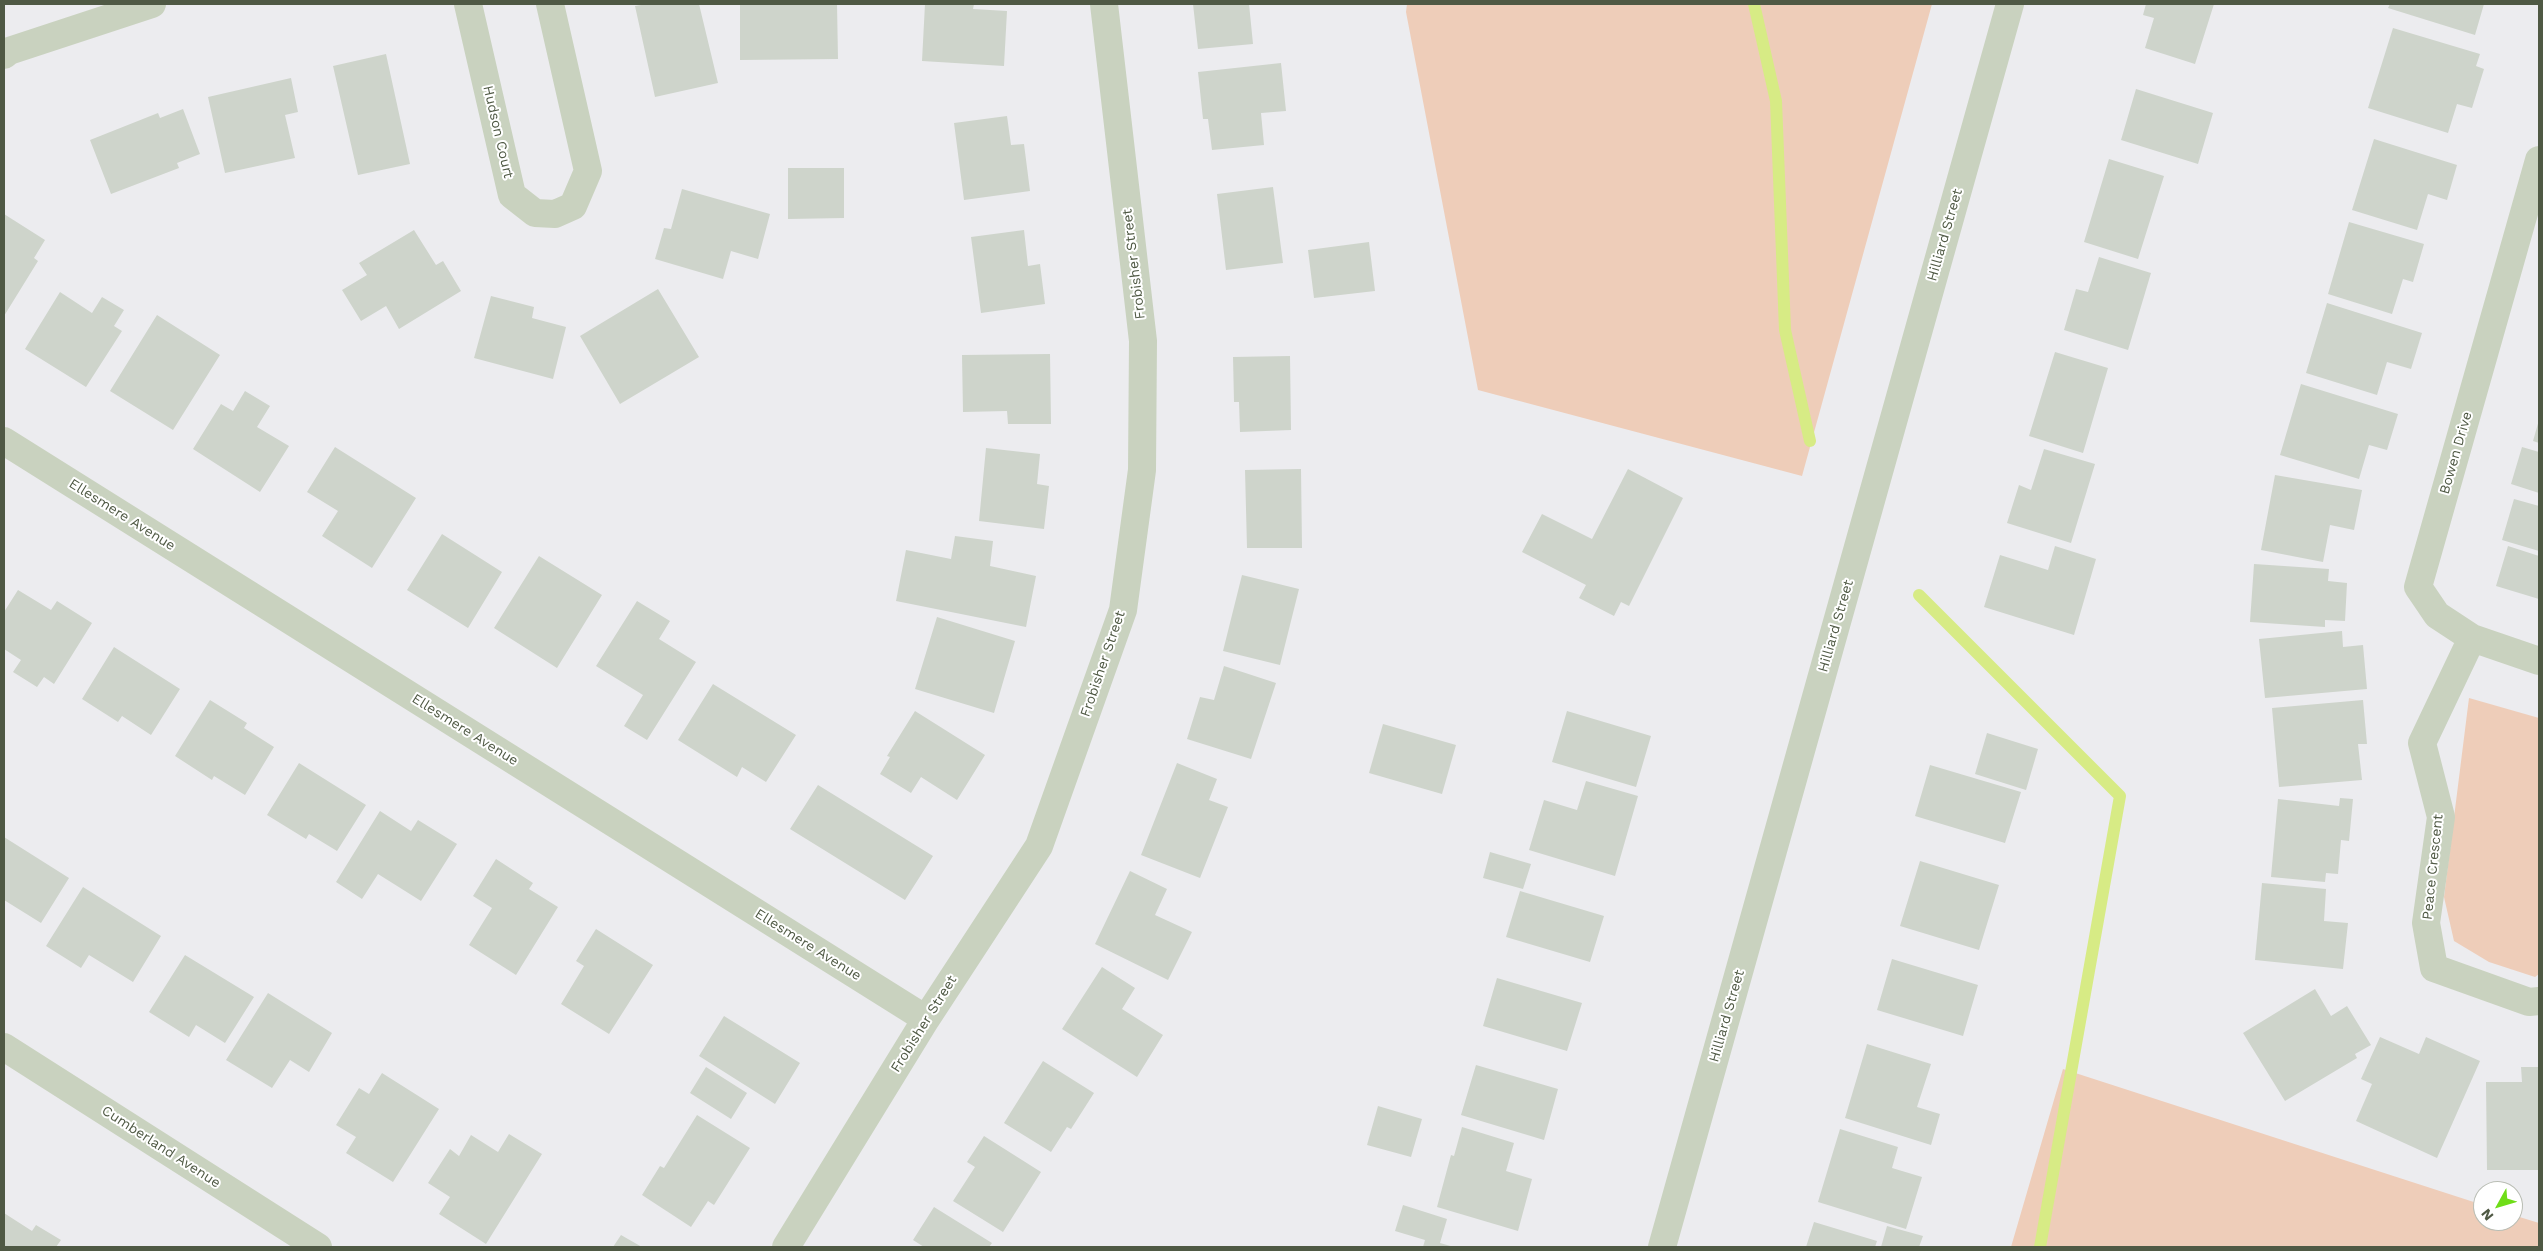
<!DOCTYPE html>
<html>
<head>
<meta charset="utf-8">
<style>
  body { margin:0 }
  #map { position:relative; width:2543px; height:1251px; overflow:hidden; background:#ececef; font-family:"Work Sans",sans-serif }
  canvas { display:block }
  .frame { position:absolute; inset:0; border:5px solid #4f5944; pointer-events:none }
  .north { position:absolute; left:2473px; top:1181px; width:50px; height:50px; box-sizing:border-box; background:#fff; border:1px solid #b9bdb4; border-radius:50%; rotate:231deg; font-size:14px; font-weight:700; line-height:20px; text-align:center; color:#4f5944 }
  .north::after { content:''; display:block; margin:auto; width:18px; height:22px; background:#6fdd18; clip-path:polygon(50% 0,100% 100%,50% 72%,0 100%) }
</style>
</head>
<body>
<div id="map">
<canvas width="2543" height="1251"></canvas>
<div class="frame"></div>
<div class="north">N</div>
</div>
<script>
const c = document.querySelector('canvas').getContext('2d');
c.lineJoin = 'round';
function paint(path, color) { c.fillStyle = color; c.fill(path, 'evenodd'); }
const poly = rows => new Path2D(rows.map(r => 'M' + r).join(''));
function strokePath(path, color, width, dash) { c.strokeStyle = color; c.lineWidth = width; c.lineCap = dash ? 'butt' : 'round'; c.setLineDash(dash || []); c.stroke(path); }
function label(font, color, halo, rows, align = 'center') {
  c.font = font + ' "Work Sans",sans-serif'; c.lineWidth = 4; c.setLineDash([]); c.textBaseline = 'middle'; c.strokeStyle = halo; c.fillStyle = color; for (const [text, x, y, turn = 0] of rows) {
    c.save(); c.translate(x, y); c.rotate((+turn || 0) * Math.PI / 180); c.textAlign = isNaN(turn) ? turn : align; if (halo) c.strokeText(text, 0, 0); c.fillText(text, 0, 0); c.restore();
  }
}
paint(poly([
  [1407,4,1932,4,1802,476,1478,390,1406,12],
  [2469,698,2539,718,2539,974,2535,977,2489,962,2454,941,2444,897],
  [2063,1069,2483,1205,2483,1221,2513,1221,2513,1215,2539,1223,2539,1247,2011,1247]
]), '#eecdb9');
strokePath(poly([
  [1754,4,1776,101,1785,330,1810,441],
  [1919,595,2120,796,2040,1247]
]), '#d7eb85', 12);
paint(poly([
  [647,4,699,4,718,83,655,97,635,6],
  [740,4,837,4,838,59,740,60],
  [925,4,974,4,973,9,1007,11,1004,66,922,61],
  [1193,4,1249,4,1253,44,1198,49],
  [2146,4,2214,4,2195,64,2145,48,2154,18,2143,15],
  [2390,4,2484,4,2475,35,2388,8],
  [2393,28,2480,54,2476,66,2484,69,2472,108,2457,104,2448,133,2368,108],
  [386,54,410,164,358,175,333,66],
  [1281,63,1286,111,1261,113,1264,145,1212,150,1208,119,1203,119,1198,72],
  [291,78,298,112,285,115,295,158,225,173,208,97],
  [2136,89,2213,113,2198,164,2121,140],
  [183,109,200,154,177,163,179,168,111,194,90,140,158,113,160,118],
  [1007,116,1011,145,1024,144,1030,191,964,200,954,123],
  [2374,139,2457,165,2447,200,2428,194,2417,230,2352,210],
  [2109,159,2164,176,2138,259,2084,242],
  [788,168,844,168,844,218,788,219],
  [1273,187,1283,263,1226,270,1217,194],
  [682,189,770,214,758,259,731,251,723,279,655,259,664,228,671,229],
  [4,214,45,240,34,258,38,261,4,316],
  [2349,222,2424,244,2413,282,2403,279,2392,314,2328,294],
  [414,230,436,265,443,261,461,291,399,329,386,306,361,321,342,290,367,275,359,263],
  [1024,230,1028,266,1040,264,1045,304,981,313,971,237],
  [1369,242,1375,291,1314,298,1308,250],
  [2099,257,2151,273,2128,350,2064,330,2076,289,2088,292],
  [658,289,699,357,620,404,580,336],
  [60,292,92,313,102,297,124,310,114,326,122,331,86,387,25,349],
  [491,296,534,307,532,318,566,327,553,379,474,358],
  [2327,303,2422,333,2411,369,2387,362,2377,395,2306,373],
  [157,315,220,355,173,430,110,391],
  [2055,352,2108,368,2083,453,2029,436],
  [1050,354,1051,424,1008,424,1007,411,963,412,962,355],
  [1290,356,1291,430,1240,432,1239,402,1234,402,1233,357],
  [2301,384,2398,414,2387,450,2369,445,2359,479,2280,455],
  [245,391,270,406,257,427,289,446,260,492,193,449,221,404,233,411],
  [2539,420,2539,443,2533,441],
  [335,447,416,498,372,568,322,536,338,511,307,492],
  [2522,447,2539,452,2539,493,2511,484],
  [986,448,1040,454,1037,484,1049,486,1044,529,979,521],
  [2044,449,2095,464,2071,543,2007,523,2019,485,2031,490],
  [1301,469,1302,548,1247,548,1245,470],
  [1628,469,1683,498,1629,606,1621,602,1614,616,1579,598,1586,585,1522,552,1542,514,1592,539],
  [2275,475,2362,490,2354,530,2330,525,2323,562,2261,550],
  [2514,499,2539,506,2539,551,2502,540],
  [442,534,502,572,468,628,407,590],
  [955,536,993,541,990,566,1036,576,1026,627,896,601,906,550,951,559],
  [2055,546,2096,559,2074,635,1984,607,2000,555,2048,570],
  [2508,546,2539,556,2539,599,2496,586],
  [539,556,602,595,557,668,494,628],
  [2254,564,2329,569,2328,581,2347,583,2345,621,2325,620,2325,627,2250,622],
  [1242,575,1299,589,1280,665,1223,651],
  [18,590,51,610,57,601,92,623,54,684,44,677,37,687,13,672,21,660,4,649,4,612],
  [637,601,670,621,659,639,696,662,647,740,624,726,643,695,596,666],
  [937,617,1015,641,994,713,915,689],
  [2342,631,2343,647,2363,645,2367,689,2265,698,2259,639],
  [114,647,180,689,151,735,122,716,118,722,82,699],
  [1224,666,1276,683,1251,759,1187,739,1200,697,1214,700],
  [713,684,796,735,766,782,742,767,737,777,678,740],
  [210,700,247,723,244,728,274,747,245,795,214,776,212,780,175,756],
  [2363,700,2367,744,2358,744,2362,780,2279,787,2272,708],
  [915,711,985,755,957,800,921,777,911,793,880,774,890,757,887,756],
  [1567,711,1651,736,1636,787,1552,762],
  [1383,724,1456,745,1442,794,1369,773],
  [1987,733,2038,749,2026,790,1975,774],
  [299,763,366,805,337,851,309,834,306,839,267,815],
  [1177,763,1217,779,1209,800,1228,807,1200,878,1141,855],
  [1930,765,2021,792,2005,843,1915,816],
  [1586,781,1638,796,1615,876,1529,850,1544,800,1577,810],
  [818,785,933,856,905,900,790,829],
  [2340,798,2353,799,2349,841,2341,840,2338,874,2326,873,2325,882,2271,877,2278,799,2339,806],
  [380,811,411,831,418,820,457,844,421,901,378,874,362,899,336,882],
  [4,837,69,878,41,923,4,900],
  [1490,852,1531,864,1523,889,1483,878],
  [496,859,533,883,529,889,558,907,516,975,469,945,492,908,473,896],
  [1920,861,1999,885,1979,950,1900,926],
  [1130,871,1167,889,1155,915,1192,932,1168,980,1095,944],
  [2262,883,2326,889,2324,921,2348,923,2343,969,2255,960],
  [83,887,161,936,133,982,89,955,81,968,46,946],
  [1520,891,1604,916,1590,962,1506,937],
  [596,929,653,965,609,1034,561,1004,584,966,576,961],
  [185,955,254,997,225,1043,196,1025,189,1037,149,1012],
  [1892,959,1978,985,1963,1036,1877,1010],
  [1102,967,1135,988,1122,1009,1163,1035,1137,1077,1062,1029],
  [1497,978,1582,1003,1567,1051,1483,1026],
  [2315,989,2331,1016,2347,1006,2371,1045,2355,1054,2357,1058,2285,1101,2243,1033],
  [268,993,332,1033,309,1072,290,1060,272,1088,226,1060],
  [724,1016,800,1063,775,1104,699,1056],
  [2380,1037,2419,1054,2426,1037,2480,1061,2437,1158,2356,1121,2372,1084,2361,1079],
  [1867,1044,1931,1064,1917,1107,1940,1114,1931,1145,1845,1118],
  [1043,1061,1094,1093,1071,1129,1067,1127,1051,1152,1004,1123],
  [1476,1065,1558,1089,1544,1140,1461,1115],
  [706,1067,747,1093,731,1119,690,1093],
  [2521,1067,2539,1067,2539,1170,2487,1170,2486,1082,2522,1082],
  [382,1073,439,1109,393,1182,346,1153,356,1137,336,1125,359,1088,369,1094],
  [1378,1106,1422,1119,1411,1157,1367,1145],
  [697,1115,750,1148,714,1205,708,1201,691,1227,642,1195,660,1166,664,1168],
  [1462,1127,1514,1143,1506,1171,1532,1179,1518,1231,1437,1207,1451,1155,1454,1156],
  [1840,1129,1898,1147,1892,1168,1922,1177,1906,1229,1818,1202],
  [509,1134,542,1154,486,1244,439,1214,450,1197,428,1183,450,1149,459,1156,471,1135,498,1152],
  [984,1136,1041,1172,1003,1232,953,1201,975,1167,967,1162],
  [1403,1205,1447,1219,1440,1243,1454,1247,1423,1247,1425,1240,1395,1231],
  [934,1207,992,1243,989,1247,924,1247,913,1240],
  [4,1213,32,1231,36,1225,61,1240,56,1247,4,1247],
  [1814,1222,1877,1241,1875,1247,1806,1247],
  [1887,1226,1923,1236,1919,1247,1881,1247],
  [621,1235,642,1247,613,1247]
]), '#ced4cb');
strokePath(poly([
  [468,4,512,195,535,213,555,214,573,206,588,171,550,4],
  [4,55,9,51,152,4],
  [2539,160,2418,587,2437,615,2472,638,2539,661],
  [4,441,926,1019],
  [2472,638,2422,743,2441,817,2426,923,2434,968,2529,1002,2539,1001],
  [4,1047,318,1247],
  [786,1247,926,1019,1039,846,1123,610,1142,470,1143,341,1104,4],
  [1662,1247,2010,4]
]), '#c9d2bf', 28);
label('14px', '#4f5944', '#fff', [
  ["Hudson Court",498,132,77],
  ["Hilliard Street",1945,235,-74],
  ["Frobisher Street",1134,264,-97],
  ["Bowen Drive",2456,453,-74],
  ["Ellesmere Avenue",122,515,32],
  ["Hilliard Street",1836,626,-74],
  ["Frobisher Street",1103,664,-71],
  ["Ellesmere Avenue",465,730,32],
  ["Peace Crescent",2433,867,-84],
  ["Ellesmere Avenue",808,945,32],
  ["Hilliard Street",1727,1016,-74],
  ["Frobisher Street",924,1024,-58],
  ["Cumberland Avenue",161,1147,33]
]);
</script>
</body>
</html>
